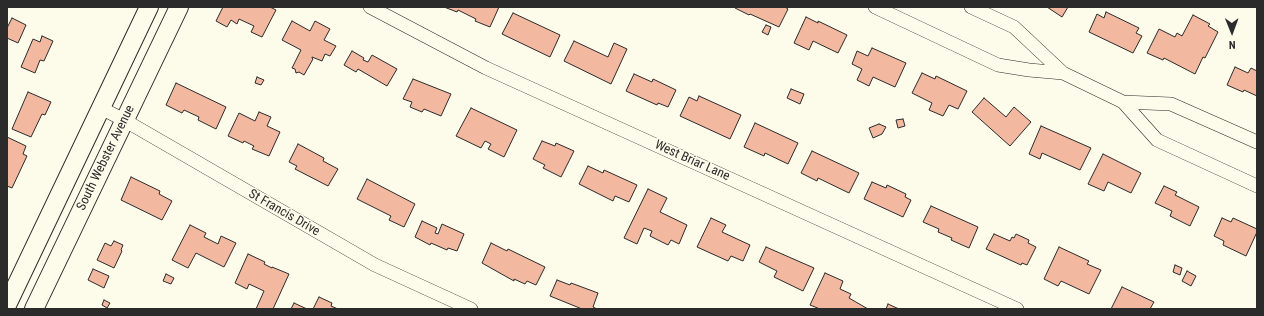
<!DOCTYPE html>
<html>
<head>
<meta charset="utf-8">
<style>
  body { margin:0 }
  #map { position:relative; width:1264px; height:316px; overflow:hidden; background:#fdfbea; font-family:"Roboto Condensed",sans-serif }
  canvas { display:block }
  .frame { position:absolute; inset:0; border:8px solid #2b2b2b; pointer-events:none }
  .north { position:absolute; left:1212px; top:12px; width:40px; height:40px; -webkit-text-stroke:3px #fdfbea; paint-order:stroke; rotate:179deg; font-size:11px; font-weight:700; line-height:16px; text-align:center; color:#2b2b2b }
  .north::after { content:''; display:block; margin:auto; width:14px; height:18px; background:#2b2b2b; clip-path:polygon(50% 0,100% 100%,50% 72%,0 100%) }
</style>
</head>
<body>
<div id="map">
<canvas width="1264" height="316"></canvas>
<div class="frame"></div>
<div class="north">N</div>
</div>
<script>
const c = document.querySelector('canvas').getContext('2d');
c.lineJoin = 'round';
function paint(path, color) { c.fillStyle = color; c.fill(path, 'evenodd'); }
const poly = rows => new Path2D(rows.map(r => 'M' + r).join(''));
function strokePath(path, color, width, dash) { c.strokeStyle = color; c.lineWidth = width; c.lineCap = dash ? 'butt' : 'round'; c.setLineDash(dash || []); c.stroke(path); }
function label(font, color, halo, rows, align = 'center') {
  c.font = font + ' "Roboto Condensed",sans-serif'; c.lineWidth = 3; c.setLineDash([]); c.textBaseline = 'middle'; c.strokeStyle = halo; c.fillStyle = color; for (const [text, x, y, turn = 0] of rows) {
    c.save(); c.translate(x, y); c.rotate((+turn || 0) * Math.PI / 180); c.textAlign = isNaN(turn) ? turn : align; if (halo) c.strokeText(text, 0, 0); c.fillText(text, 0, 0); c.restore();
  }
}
const building = poly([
  [223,7,270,7,276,10,262,37,251,32,254,26,239,19,237,24,231,20,227,27,216,21,223,7],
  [444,7,499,7,490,27,475,21,476,19,458,10,457,12,444,7],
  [736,7,785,7,788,9,779,27,750,14,749,15,735,8,736,7],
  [1047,7,1068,7,1062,17,1047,7],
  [1106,12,1139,28,1136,33,1142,36,1133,53,1089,32,1097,14,1104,18,1106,12],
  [513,13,560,35,550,57,502,34,513,13],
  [1193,15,1210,24,1208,26,1218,32,1205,58,1203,57,1195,74,1164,58,1163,60,1147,53,1159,29,1175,37,1177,33,1182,36,1193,15],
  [806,17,818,23,818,21,847,35,838,53,813,41,809,50,794,43,806,17],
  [12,18,26,25,18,43,7,38,7,28,12,18],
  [292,21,310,31,315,21,330,29,324,40,336,46,330,56,325,54,322,61,312,57,312,58,313,59,304,75,299,72,296,73,295,69,292,68,301,50,282,40,292,21],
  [766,25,771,27,768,35,762,32,766,25],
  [42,36,53,41,44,61,40,60,35,73,21,67,33,39,40,42,42,36],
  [574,41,608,57,614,43,627,49,611,84,564,61,574,41],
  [872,48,906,63,895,87,873,77,869,86,857,80,862,69,852,64,857,51,868,56,872,48],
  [352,51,364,58,363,60,368,62,372,55,397,69,387,86,358,69,356,72,344,65,352,51],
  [1235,67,1248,73,1251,68,1257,71,1257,96,1244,90,1243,92,1227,85,1235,67],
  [922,73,935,79,936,76,967,91,958,109,949,105,943,116,929,110,932,103,912,93,922,73],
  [634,74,652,82,653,79,676,90,668,107,658,103,657,105,626,91,634,74],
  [257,77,264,80,261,85,255,83,257,77],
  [413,79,451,94,441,116,424,109,422,112,410,107,412,102,403,99,413,79],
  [176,83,226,107,216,129,198,120,199,117,184,110,182,113,166,105,176,83],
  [791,89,804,94,800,104,787,98,791,89],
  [28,92,51,102,45,115,42,114,31,137,12,129,28,92],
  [699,96,741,115,730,139,680,116,689,97,697,101,699,96],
  [984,98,1006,117,1014,107,1031,122,1010,146,972,112,984,98],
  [471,108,517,130,504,157,488,149,491,144,485,141,481,148,456,136,471,108],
  [259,112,271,117,267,126,280,132,269,156,252,149,254,146,244,141,243,143,228,136,239,113,255,121,259,112],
  [903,119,905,126,898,128,896,120,903,119],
  [755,123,798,143,788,164,765,153,764,156,744,147,755,123],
  [879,124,886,127,882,134,873,138,869,128,879,124],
  [1041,126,1091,148,1080,170,1042,153,1040,159,1029,154,1041,126],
  [7,137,26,146,23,154,27,156,12,188,7,186,7,137],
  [542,141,555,146,556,143,574,151,561,177,543,168,545,165,533,159,542,141],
  [298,144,324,158,323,161,338,169,328,186,295,169,297,166,289,162,298,144],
  [812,151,859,173,849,193,818,178,817,181,801,173,812,151],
  [1103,154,1141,173,1131,193,1108,182,1104,191,1088,184,1103,154],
  [588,166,603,173,604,170,637,185,629,202,615,196,613,201,579,184,588,166],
  [131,177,160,191,159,194,172,201,162,220,121,200,131,177],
  [367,179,415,204,404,227,389,220,391,216,357,199,367,179],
  [872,182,886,188,887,185,906,194,905,197,911,200,903,217,864,199,872,182],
  [1164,186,1177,192,1175,195,1199,207,1190,226,1170,216,1172,211,1155,203,1164,186],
  [648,189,667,198,660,212,687,225,679,244,671,240,668,245,650,236,652,231,644,228,637,244,624,238,648,189],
  [931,206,978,227,969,248,951,240,952,238,938,232,939,229,923,222,931,206],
  [711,218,726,225,722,232,750,245,743,261,731,256,728,261,697,247,711,218],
  [1222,218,1231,222,1233,218,1257,229,1257,232,1246,256,1223,245,1224,241,1214,236,1222,218],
  [422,221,437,228,435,233,438,234,442,224,464,234,457,251,448,248,447,250,431,243,430,245,415,237,422,221],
  [190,225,206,233,204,237,218,244,221,236,236,243,224,267,196,253,188,268,172,260,190,225],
  [994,234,1010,241,1012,237,1014,238,1016,234,1029,240,1028,243,1036,247,1027,265,1022,263,1021,265,986,249,994,234],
  [114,241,123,245,121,250,122,251,114,268,97,260,105,243,111,246,114,241],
  [491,243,507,251,508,249,545,267,536,285,527,281,525,284,514,279,514,281,482,263,491,243],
  [766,247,814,268,803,291,774,277,777,271,759,262,766,247],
  [1059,247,1089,261,1087,264,1101,270,1089,294,1061,281,1058,286,1044,279,1059,247],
  [248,254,265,262,264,264,272,268,272,267,289,274,273,309,256,309,264,291,249,284,247,289,235,283,248,254],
  [1175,265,1182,268,1180,275,1173,272,1175,265],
  [93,269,109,276,104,288,88,280,93,269],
  [1187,271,1196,276,1191,286,1182,281,1187,271],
  [825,273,843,281,840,289,851,294,849,298,868,309,820,309,810,305,825,273],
  [166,274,174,278,171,284,163,281,166,274],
  [557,280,570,285,571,283,598,293,593,307,597,309,582,309,550,296,557,280],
  [1122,287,1154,302,1150,309,1111,309,1122,287],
  [319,297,332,303,331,306,338,309,313,309,319,297],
  [104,300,110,303,107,308,102,305,104,300],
  [294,303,307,309,291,309,294,303],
  [888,304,899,309,886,309,888,304]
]);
paint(building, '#f2b8a0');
strokePath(building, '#2b2b2b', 1);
const minor = poly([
  [370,7,486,68,1017,309],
  [875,7,998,65,1029,70,1063,73,1123,102,1157,140,1257,186],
  [971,7,1014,27,1063,73],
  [1123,102,1171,104,1257,142],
  [101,108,124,120,375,265,471,309]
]);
const secondary = poly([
  [7,305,149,7],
  [34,309,179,7]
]);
strokePath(minor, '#2b2b2b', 14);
strokePath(secondary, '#2b2b2b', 20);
strokePath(minor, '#fdfbea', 13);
strokePath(secondary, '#fdfbea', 18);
label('13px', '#2b2b2b', '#fdfbea', [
  ["South Webster Avenue",106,158,-64],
  ["West Briar Lane",692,161,24],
  ["St Francis Drive",284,213,30]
]);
</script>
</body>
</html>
